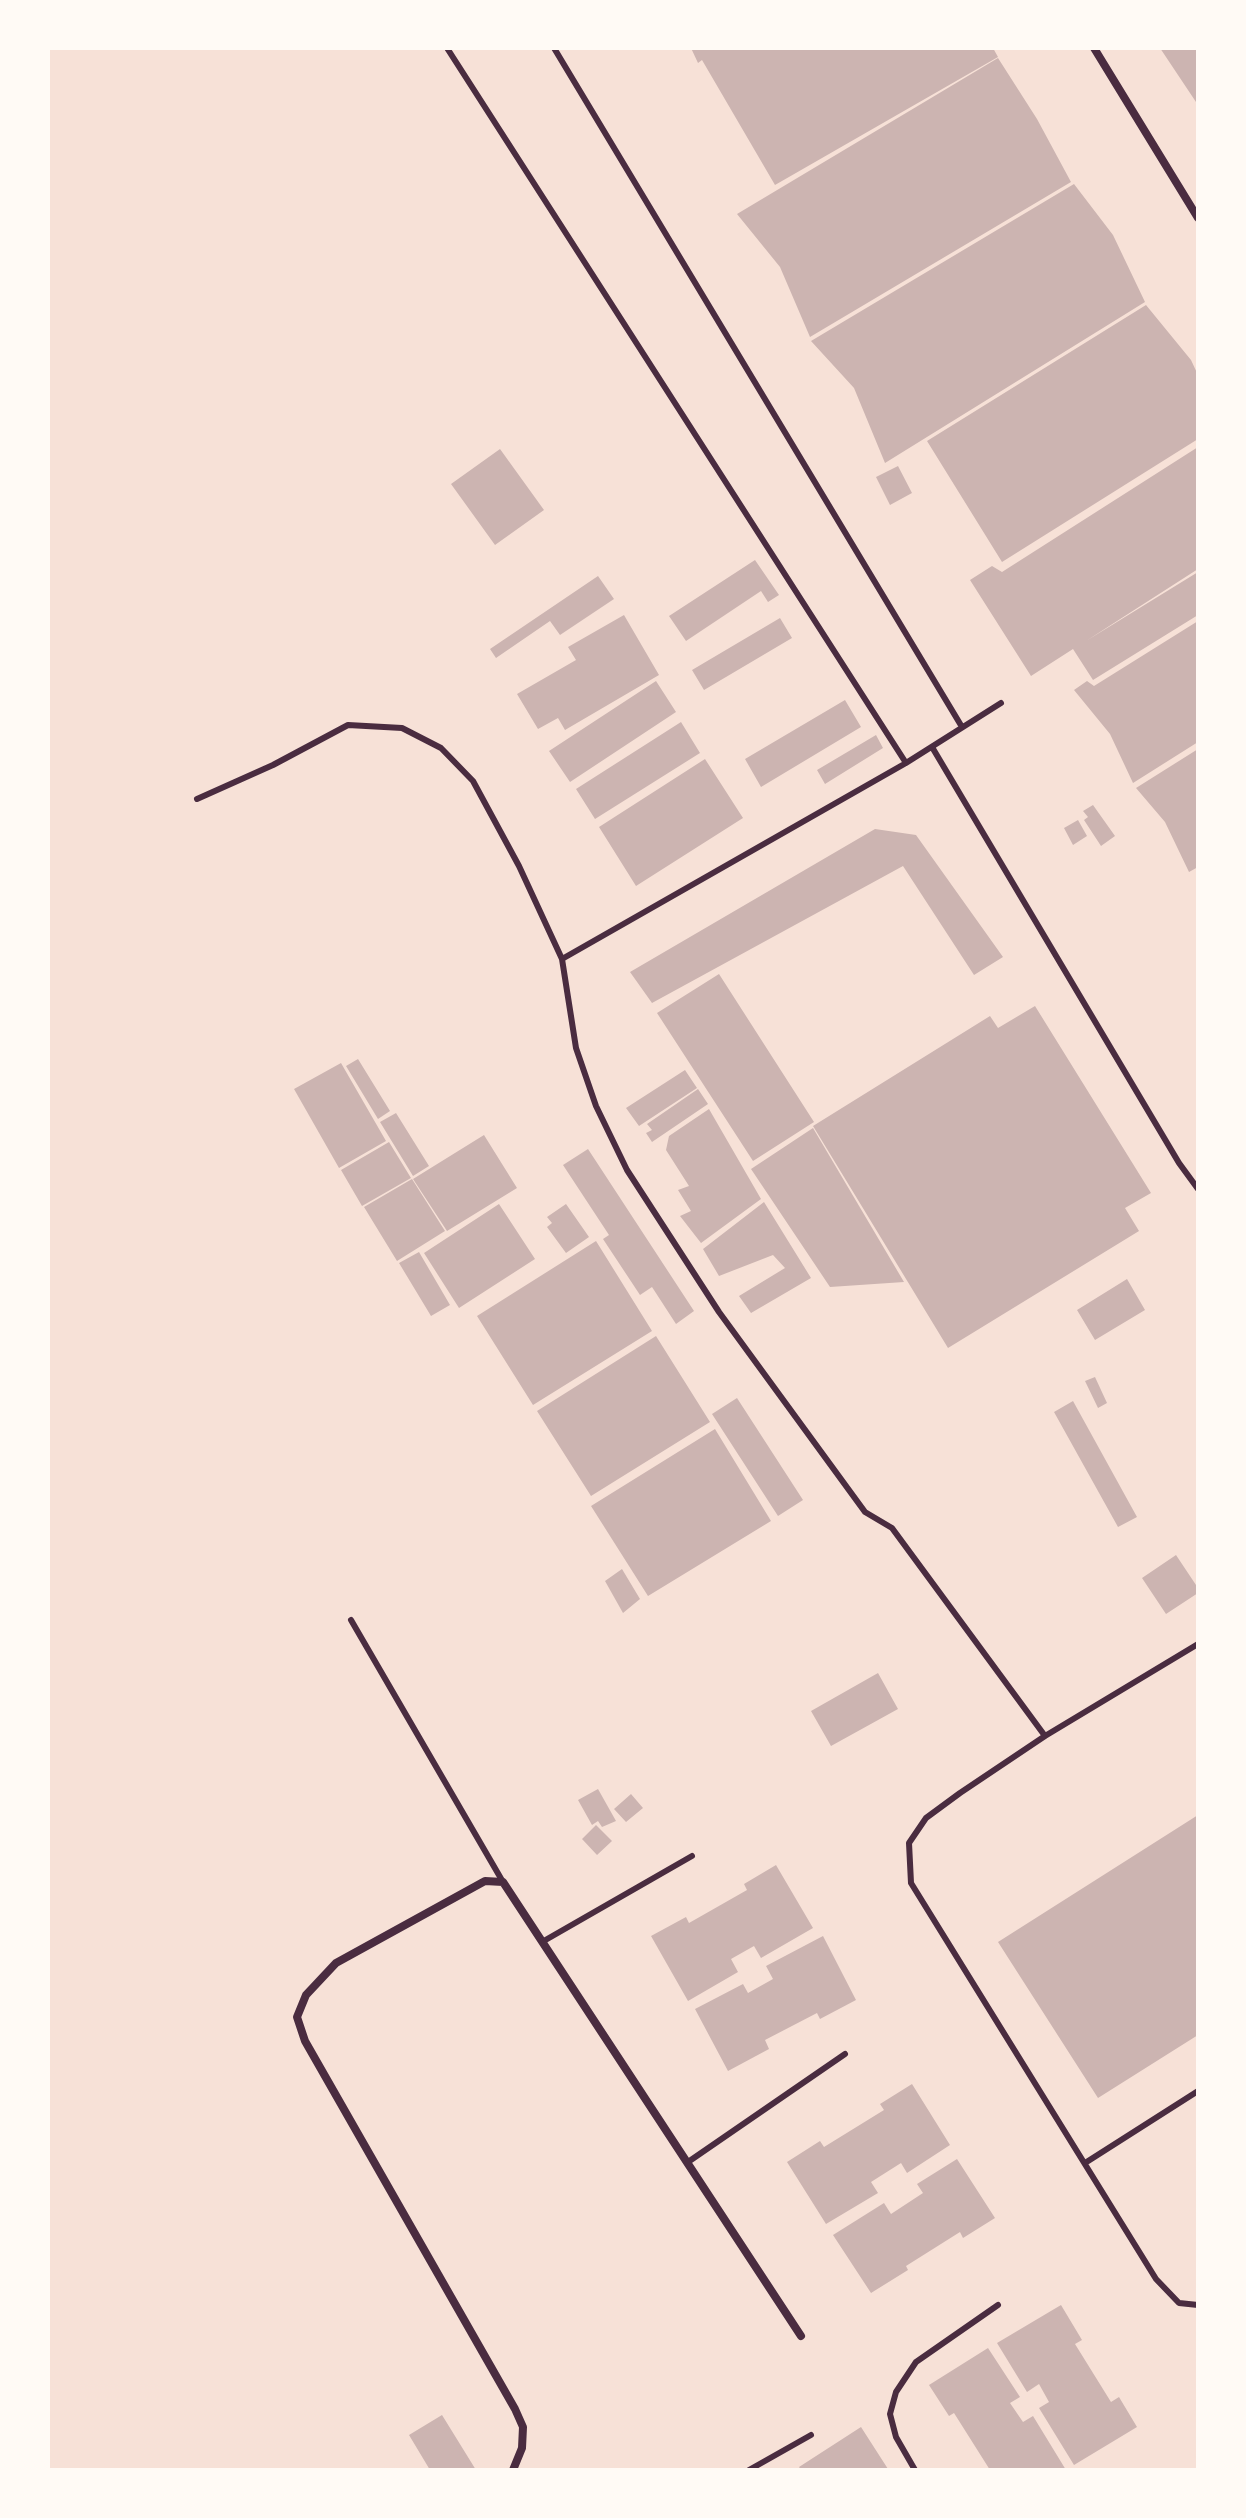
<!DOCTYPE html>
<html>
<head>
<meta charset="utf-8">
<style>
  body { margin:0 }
  #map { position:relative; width:1246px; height:2518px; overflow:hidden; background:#f7e1d7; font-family:Arial,sans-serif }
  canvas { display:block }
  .frame { position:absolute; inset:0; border:50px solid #fffaf5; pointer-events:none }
</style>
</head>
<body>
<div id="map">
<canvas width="1246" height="2518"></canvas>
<div class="frame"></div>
</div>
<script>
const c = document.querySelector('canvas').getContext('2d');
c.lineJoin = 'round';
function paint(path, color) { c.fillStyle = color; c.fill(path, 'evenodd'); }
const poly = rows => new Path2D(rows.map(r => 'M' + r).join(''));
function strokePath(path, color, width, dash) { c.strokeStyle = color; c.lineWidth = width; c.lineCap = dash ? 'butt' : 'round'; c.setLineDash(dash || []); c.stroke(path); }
paint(poly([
  [691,48,993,48,998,57,775,185,702,60,698,63],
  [1160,48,1198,48,1198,105],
  [998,58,1037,119,1071,182,810,337,780,267,737,214],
  [1074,184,1113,235,1145,302,885,463,854,388,811,341],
  [1146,305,1191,360,1198,375,1198,439,1002,562,927,441],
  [1198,447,1198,569,1086,641,1198,572,1198,615,1093,680,1073,649,1031,676,970,580,992,566,1002,572],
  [500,449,544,510,495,545,451,484],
  [898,466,912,493,890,505,876,477],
  [755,560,779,595,768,602,761,591,686,641,669,616],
  [598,576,614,599,560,635,550,621,496,658,490,649],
  [624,615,659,675,565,730,558,718,538,729,517,694,576,660,568,647],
  [780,618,792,638,704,690,692,670],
  [1198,621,1198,742,1133,783,1110,734,1074,690,1087,681,1094,686],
  [656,681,676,712,570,782,549,751],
  [845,700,861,727,761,787,745,759],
  [681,722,700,753,595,819,576,789],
  [876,735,883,748,825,784,817,770],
  [1198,749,1198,867,1189,872,1165,822,1136,788],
  [705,759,743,818,636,886,599,827],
  [1093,805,1115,836,1101,846,1084,820,1088,817,1083,811],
  [1078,820,1087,836,1073,845,1064,828],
  [875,829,916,835,1003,957,974,975,903,866,652,1003,630,972],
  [719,974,814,1122,753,1161,657,1013],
  [1035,1006,1151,1193,1125,1208,1139,1231,948,1348,813,1126,990,1016,998,1028],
  [358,1059,390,1111,378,1119,346,1066],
  [341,1063,386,1141,339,1168,294,1089],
  [685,1070,697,1088,639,1126,626,1108],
  [698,1089,708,1104,652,1142,646,1133,652,1130,647,1124],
  [709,1109,761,1199,701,1243,680,1216,691,1211,678,1190,689,1186,666,1150,669,1136],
  [396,1113,429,1166,413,1176,380,1122],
  [813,1128,904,1282,830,1287,751,1169],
  [484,1135,517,1188,447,1231,413,1179],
  [389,1142,411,1178,362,1206,341,1170],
  [588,1149,694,1311,676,1324,652,1287,640,1295,603,1239,609,1235,563,1165],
  [412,1179,445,1231,397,1261,364,1207],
  [764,1202,811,1278,751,1313,739,1296,785,1268,773,1255,719,1276,703,1249],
  [499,1204,535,1259,459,1308,424,1253],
  [566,1204,589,1237,566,1253,547,1227,552,1223,547,1217],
  [596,1241,652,1331,533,1405,477,1316],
  [419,1252,450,1305,431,1316,399,1263],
  [1127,1279,1145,1310,1095,1340,1077,1310],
  [656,1336,710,1422,591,1496,537,1411],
  [1095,1377,1107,1403,1098,1408,1085,1381],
  [737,1398,803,1500,778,1516,712,1414],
  [1073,1401,1137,1517,1118,1527,1054,1412],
  [715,1429,771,1521,648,1596,591,1506],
  [1176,1555,1198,1588,1198,1593,1166,1614,1142,1578],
  [622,1569,640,1599,623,1613,605,1581],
  [878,1673,898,1709,831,1746,811,1711],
  [598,1789,616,1821,602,1827,598,1821,592,1825,578,1800],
  [631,1794,643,1808,626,1822,614,1809],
  [1198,1815,1198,2035,1098,2098,998,1942],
  [596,1825,612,1841,597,1855,582,1839],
  [776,1865,813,1928,761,1958,754,1946,731,1959,738,1972,688,2001,651,1936,686,1917,689,1923,747,1890,744,1884],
  [823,1936,856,2000,820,2019,817,2013,765,2040,769,2049,728,2071,695,2009,743,1984,748,1993,773,1979,766,1966],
  [912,2084,950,2145,907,2173,901,2163,871,2182,878,2193,826,2224,787,2162,820,2141,824,2147,884,2110,880,2104],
  [957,2159,995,2218,963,2238,960,2232,906,2266,908,2270,871,2293,833,2235,884,2203,891,2214,923,2193,917,2184],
  [1061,2305,1082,2340,1075,2344,1111,2402,1119,2397,1137,2427,1074,2465,1039,2408,1049,2402,1039,2384,1027,2392,997,2343],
  [988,2348,1020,2397,1010,2403,1023,2422,1033,2416,1066,2470,990,2470,954,2413,949,2416,929,2385],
  [442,2415,476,2470,430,2470,409,2435],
  [861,2427,888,2469,801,2470,799,2467]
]), '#ccb4b1');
strokePath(poly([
  [447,48,906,763],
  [554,48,962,727],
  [932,747,1179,1163,1198,1189],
  [197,799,273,765,348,725,402,728,441,748,473,781,519,866,562,959,576,1048,596,1106,627,1170,719,1312,865,1512,892,1528,1045,1736],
  [562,959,906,763,1001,703],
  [351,1620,503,1882],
  [1198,1644,1045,1736,960,1793,926,1818,909,1843,911,1883,1156,2279,1179,2303,1198,2305],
  [542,1942,692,1856],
  [688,2162,845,2054],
  [1085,2163,1198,2091],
  [749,2470,811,2435],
  [915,2470,896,2437,890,2414,896,2392,916,2362,998,2305]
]), '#4a2c40', 6);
strokePath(poly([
  [1094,48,1198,218],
  [513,2470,522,2448,523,2427,515,2409,305,2041,297,2017,306,1995,336,1963,485,1881,503,1882,801,2336]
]), '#4a2c40', 8);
</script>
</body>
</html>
